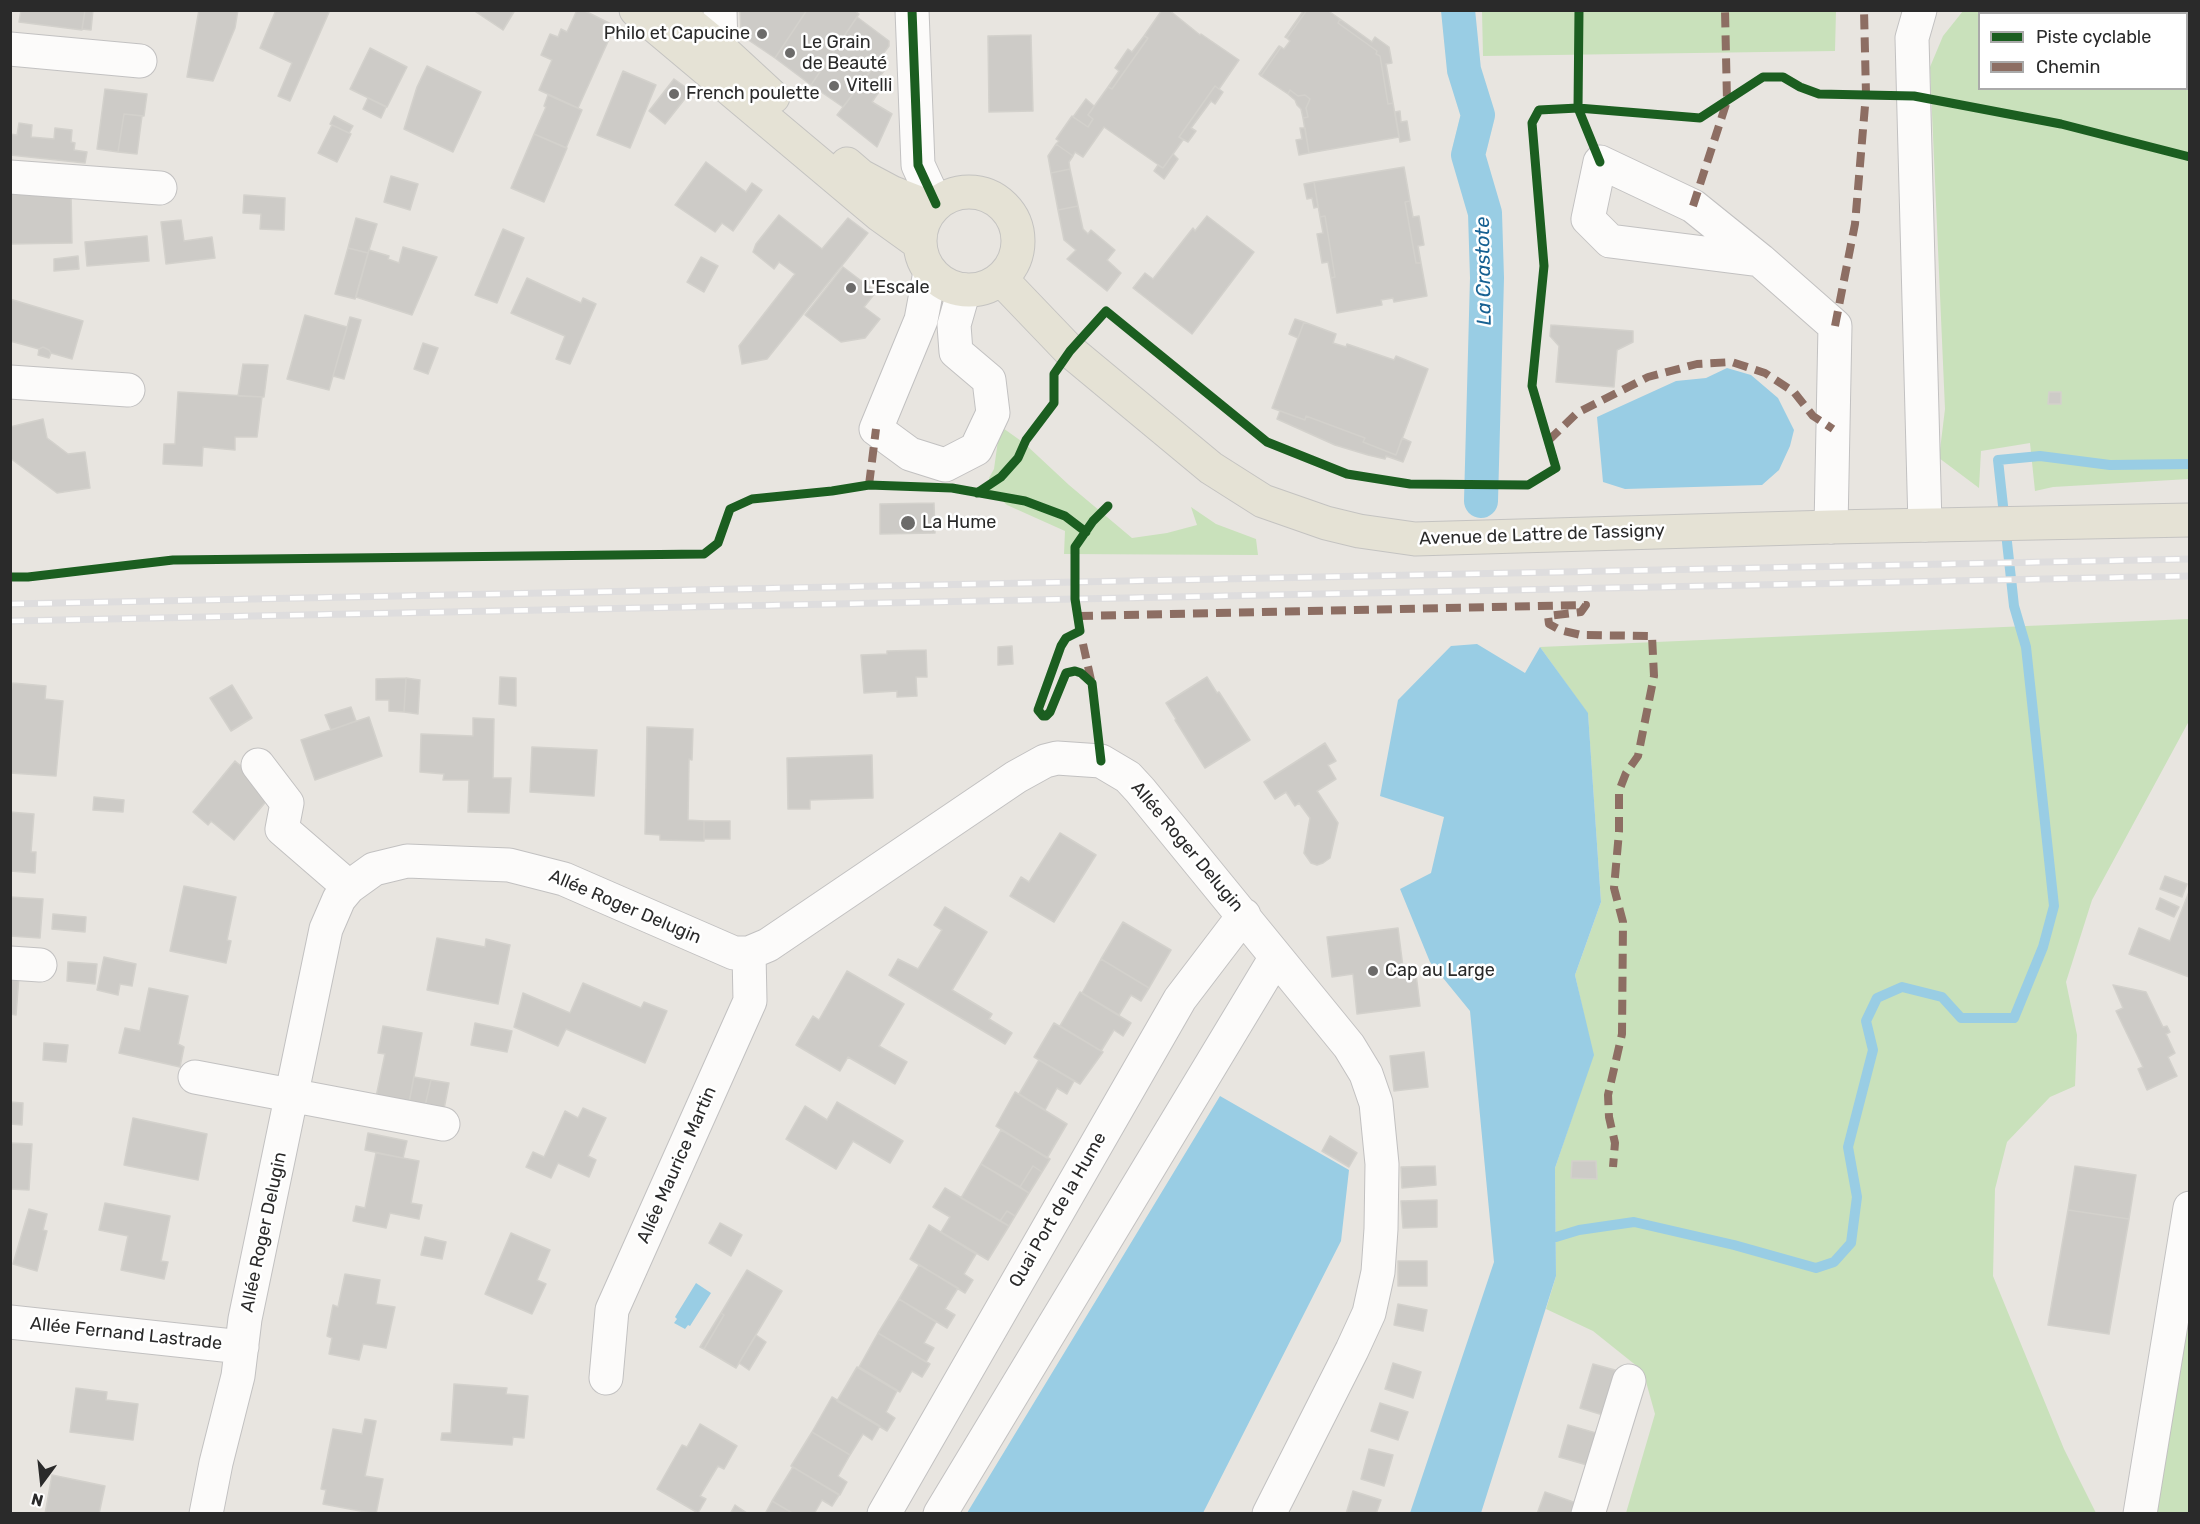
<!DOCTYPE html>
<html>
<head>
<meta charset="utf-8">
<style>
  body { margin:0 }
  #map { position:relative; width:2200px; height:1524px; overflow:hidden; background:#e8e5e0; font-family:Rubik,sans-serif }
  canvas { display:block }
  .frame { position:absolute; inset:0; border:12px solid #2a2a2a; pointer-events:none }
  .legend { position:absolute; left:1978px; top:12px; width:210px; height:78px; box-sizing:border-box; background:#fff; border:2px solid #aaa; margin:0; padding:8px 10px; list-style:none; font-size:18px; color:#2a2a2a }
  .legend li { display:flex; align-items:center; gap:12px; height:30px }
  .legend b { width:30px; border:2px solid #aaa }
  .north { position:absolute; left:12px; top:1452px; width:60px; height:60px; -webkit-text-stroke:4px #fff; paint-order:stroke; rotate:195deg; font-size:16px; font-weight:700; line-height:24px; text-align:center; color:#2a2a2a }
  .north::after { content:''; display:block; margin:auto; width:21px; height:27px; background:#2a2a2a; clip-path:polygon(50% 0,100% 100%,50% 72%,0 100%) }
</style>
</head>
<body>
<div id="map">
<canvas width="2200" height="1524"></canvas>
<div class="frame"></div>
<ul class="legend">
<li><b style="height:8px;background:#1b5e20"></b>Piste cyclable</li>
<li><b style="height:8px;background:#8d6e63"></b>Chemin</li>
</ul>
<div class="north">N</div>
</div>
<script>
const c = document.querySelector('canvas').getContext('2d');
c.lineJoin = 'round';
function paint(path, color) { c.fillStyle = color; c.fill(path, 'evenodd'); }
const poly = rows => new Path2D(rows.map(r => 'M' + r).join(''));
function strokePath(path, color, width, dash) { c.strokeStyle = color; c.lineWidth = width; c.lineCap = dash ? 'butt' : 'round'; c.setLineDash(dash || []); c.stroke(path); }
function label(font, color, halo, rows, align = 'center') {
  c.font = font + ' Rubik,sans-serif'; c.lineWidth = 5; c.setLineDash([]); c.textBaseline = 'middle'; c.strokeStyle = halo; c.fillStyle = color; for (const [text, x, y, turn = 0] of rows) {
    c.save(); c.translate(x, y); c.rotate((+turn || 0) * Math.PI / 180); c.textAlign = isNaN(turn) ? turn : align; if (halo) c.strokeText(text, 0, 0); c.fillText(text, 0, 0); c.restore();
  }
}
paint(poly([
  [1482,11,1836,11,1835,51,1483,56],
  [1963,11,2189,11,2189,479,2053,487,2035,491,2030,443,1981,451,1979,488,1939,458,1945,409,1930,67,1943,36],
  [1980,14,2186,14,2186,88,1980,88],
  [1000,426,1024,443,1069,485,1132,538,1167,533,1197,525,1191,507,1216,524,1256,539,1258,555,1064,554,1065,531,1007,505,989,489,989,478,994,469],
  [2189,619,2189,721,2092,900,2066,982,2077,1035,2075,1086,2050,1097,2007,1142,1995,1189,1993,1276,2064,1449,2096,1513,1626,1513,1655,1414,1643,1371,1593,1331,1546,1309,1556,1276,1555,1168,1593,1055,1575,975,1601,902,1588,714,1540,647],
  [2189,1208,2189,1513,2140,1514]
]), '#c9e1bb');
paint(poly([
  [1727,368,1751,375,1778,398,1794,430,1790,446,1779,470,1762,485,1625,489,1603,482,1597,417,1676,381,1706,378],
  [1477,644,1525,673,1540,647,1588,713,1601,902,1575,975,1594,1055,1555,1168,1556,1276,1481,1513,1410,1513,1494,1262,1470,1011,1430,962,1400,889,1431,873,1444,817,1380,796,1398,700,1451,646],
  [1220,1096,1349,1170,1341,1241,1203,1513,967,1513],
  [696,1283,711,1293,690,1326,688,1325,685,1329,674,1323,677,1319,675,1317]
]), '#99cde4');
strokePath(poly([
  [1556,1237,1579,1230,1634,1222,1734,1245,1816,1268,1834,1262,1851,1243,1857,1197,1848,1147,1873,1050,1866,1021,1877,998,1902,987,1942,997,1961,1018,2014,1018,2043,947,2054,906,2026,647,2014,606,1998,460,2040,456,2110,465,2190,464]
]), '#99cde4', 10);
strokePath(poly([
  [1458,10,1464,70,1478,115,1468,155,1485,213,1487,278,1481,501]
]), '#99cde4', 34);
const building = poly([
  [21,10,85,10,82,30,19,22,21,10],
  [85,10,93,10,91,30,82,29,85,10],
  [199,10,238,10,235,28,213,81,187,77,199,10],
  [276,10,330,10,290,101,278,96,292,63,260,48,276,10],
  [473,10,515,10,503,30,473,10],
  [577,10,583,10,615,26,578,108,539,90,552,60,541,55,550,34,558,37,561,29,567,32,577,10],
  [740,10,807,10,775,58,741,35,740,10],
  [807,10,854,10,859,14,811,85,775,58,807,10],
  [1162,10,1169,10,1200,35,1201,34,1239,60,1219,89,1215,86,1179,137,1183,140,1163,168,1104,127,1083,157,1075,152,1073,156,1056,144,1059,141,1056,139,1072,116,1088,127,1093,119,1088,115,1108,87,1112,89,1148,38,1144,36,1162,10],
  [1304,10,1307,10,1287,38,1285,37,1304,10],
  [1307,10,1327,10,1340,19,1338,23,1377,51,1376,54,1380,56,1388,104,1393,103,1399,137,1309,153,1303,118,1308,117,1306,108,1310,99,1305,95,1298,96,1290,90,1288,94,1261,76,1281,47,1284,49,1290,41,1287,38,1307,10],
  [857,17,889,41,889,46,843,107,811,85,857,17],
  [1340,19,1372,42,1375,37,1389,47,1392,63,1386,64,1393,103,1388,104,1380,56,1376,54,1377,51,1338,23,1340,19],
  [1031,35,1033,111,989,112,988,36,1031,35],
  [1144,36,1148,38,1112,89,1108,87,1119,71,1115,68,1128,49,1132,52,1144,36],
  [1279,46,1281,47,1261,76,1259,74,1279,46],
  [370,48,407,67,387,107,350,89,370,48],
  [880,59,888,65,881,75,887,80,872,102,892,114,877,147,837,115,880,59],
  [427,66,481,92,453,152,404,129,417,87,427,66],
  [623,71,656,85,630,148,597,135,623,71],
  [674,79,691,91,665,124,649,111,674,79],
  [1215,86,1223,92,1215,104,1211,101,1191,128,1196,131,1188,142,1179,137,1215,86],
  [105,89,147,94,144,116,124,114,118,152,97,149,105,89],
  [1290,90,1298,96,1305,95,1310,99,1306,108,1308,117,1303,118,1301,109,1297,105,1295,100,1288,94,1290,90],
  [548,95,582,110,566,148,534,134,546,107,544,106,548,95],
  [368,98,386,107,381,118,363,109,368,98],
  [1086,99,1094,106,1088,115,1093,119,1088,127,1073,117,1086,99],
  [1400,111,1401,122,1407,121,1410,140,1400,142,1395,112,1400,111],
  [124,114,142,116,137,154,118,152,124,114],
  [334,116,353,126,349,133,330,124,334,116],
  [19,123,32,125,31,137,54,139,55,128,72,130,71,142,75,143,74,150,87,152,85,163,10,155,10,134,17,135,19,123],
  [332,125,351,134,337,162,318,153,332,125],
  [1300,128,1305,128,1309,153,1299,155,1296,140,1302,139,1300,128],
  [534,134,567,148,544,202,511,188,534,134],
  [1056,144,1073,156,1069,162,1070,169,1051,173,1048,156,1056,144],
  [1173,154,1178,159,1164,179,1154,171,1158,165,1163,168,1173,154],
  [706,162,746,192,752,183,762,190,733,231,722,223,715,232,675,205,706,162],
  [1404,167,1410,201,1405,202,1416,263,1421,263,1427,296,1394,302,1393,298,1381,300,1382,305,1337,313,1331,278,1335,277,1325,216,1320,217,1314,182,1404,167],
  [1070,169,1078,206,1058,210,1051,173,1070,169],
  [391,176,418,184,410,210,384,202,391,176],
  [1314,182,1318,207,1314,208,1312,198,1307,199,1304,184,1314,182],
  [71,191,72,243,10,244,10,192,71,191],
  [244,195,285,198,284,230,260,229,261,214,243,213,244,195],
  [1410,201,1413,217,1419,216,1424,245,1418,246,1421,263,1416,263,1405,202,1410,201],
  [1078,206,1083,229,1088,234,1091,230,1115,250,1107,260,1121,273,1107,291,1067,259,1076,250,1064,240,1058,210,1078,206],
  [779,215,822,249,848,218,868,233,767,359,742,364,739,346,795,274,779,262,774,269,753,252,756,244,779,215],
  [1207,216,1254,252,1192,334,1133,288,1145,273,1153,279,1193,228,1195,231,1207,216],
  [1325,216,1335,277,1331,278,1328,262,1322,263,1317,234,1323,233,1320,217,1325,216],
  [356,218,377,224,368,253,348,248,356,218],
  [181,220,184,241,212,237,215,258,166,264,161,222,181,220],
  [503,229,524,238,497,303,475,295,503,229],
  [147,236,149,261,87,266,85,242,147,236],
  [403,247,437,257,412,315,356,297,369,250,389,256,388,259,399,263,403,247],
  [348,248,368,253,355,299,335,294,348,248],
  [78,256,79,269,54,271,54,259,78,256],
  [701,257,718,266,704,292,687,282,701,257],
  [843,267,876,292,864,307,880,319,865,338,841,342,805,315,843,267],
  [527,278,581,303,583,298,596,304,570,364,556,359,565,336,511,313,527,278],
  [10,299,83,321,72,359,51,353,49,350,43,347,39,349,10,341,10,299],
  [305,315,347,327,329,390,287,379,305,315],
  [350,317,361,320,344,379,333,376,350,317],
  [1295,319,1304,322,1298,338,1289,334,1295,319],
  [1304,322,1336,334,1333,343,1346,347,1347,344,1394,360,1396,356,1428,369,1396,455,1363,442,1365,438,1306,416,1305,420,1272,408,1304,322],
  [1551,325,1633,331,1633,342,1617,350,1614,387,1556,382,1559,346,1550,336,1551,325],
  [423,343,438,348,428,374,414,369,423,343],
  [43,347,49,350,51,353,49,358,38,355,39,349,43,347],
  [243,364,268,365,264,397,238,396,243,364],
  [178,392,262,397,257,437,235,437,235,450,203,447,202,466,163,464,164,444,175,444,178,392],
  [2049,392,2061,392,2061,404,2048,404,2049,392],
  [1280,411,1305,420,1306,416,1365,438,1363,442,1396,455,1402,438,1411,442,1403,462,1386,456,1385,459,1368,455,1335,445,1277,419,1280,411],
  [43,419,47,438,68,454,85,452,90,488,57,493,10,458,10,427,43,419],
  [934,503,935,533,880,534,880,504,934,503],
  [1012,646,1013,664,998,665,998,647,1012,646],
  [926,650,927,677,916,677,917,696,897,697,897,691,864,693,861,655,887,654,887,651,926,650],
  [500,677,516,678,516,706,499,704,500,677],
  [1207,677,1217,693,1219,692,1250,740,1205,768,1175,720,1176,719,1166,703,1207,677],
  [406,678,420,680,418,714,404,712,406,678],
  [406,678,404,712,389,711,389,700,376,700,376,679,406,678],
  [13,683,46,686,45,699,63,701,56,776,10,773,10,696,13,683],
  [232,685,252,718,231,731,210,698,232,685],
  [351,707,356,721,331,730,325,715,351,707],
  [369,717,382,756,315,780,301,740,369,717],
  [473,718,494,719,493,778,511,778,509,813,468,812,469,780,443,780,444,774,420,772,421,734,473,736,473,718],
  [647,727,693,729,692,760,689,759,688,820,704,821,704,841,660,840,660,835,645,834,647,727],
  [1325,743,1336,761,1328,765,1336,779,1317,791,1338,823,1330,858,1323,863,1317,865,1311,863,1304,853,1310,818,1299,803,1295,806,1286,792,1275,799,1264,782,1325,743],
  [532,747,597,750,594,796,530,792,532,747],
  [872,755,873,798,810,800,810,809,788,809,787,758,872,755],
  [235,761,273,793,234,840,211,821,208,825,193,812,235,761],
  [94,797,124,800,123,812,93,810,94,797],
  [10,812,34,814,31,852,36,852,35,873,10,871,10,812],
  [704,821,730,821,730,839,704,839,704,821],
  [1060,833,1096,855,1054,922,1010,896,1021,877,1029,882,1060,833],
  [2165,876,2187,884,2182,897,2160,889,2165,876],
  [184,886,236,897,227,940,231,941,226,963,170,951,184,886],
  [2190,889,2189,977,2129,954,2139,928,2170,941,2190,889],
  [10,897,43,899,40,938,10,936,10,897],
  [2160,898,2179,907,2174,917,2156,909,2160,898],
  [945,907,987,932,952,990,992,1014,989,1019,1012,1033,1005,1044,889,975,898,959,918,969,942,930,934,925,945,907],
  [53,914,86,917,85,932,52,929,53,914],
  [1123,922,1171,950,1149,988,1101,959,1123,922],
  [1398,928,1403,967,1415,966,1420,1006,1357,1014,1353,974,1332,977,1327,937,1398,928],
  [437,938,485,947,486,939,510,945,498,1004,427,990,437,938],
  [104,957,136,964,132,986,120,984,118,995,97,990,104,957],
  [1101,959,1149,988,1141,1001,1131,995,1119,1015,1082,993,1101,959],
  [68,962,97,964,95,984,67,981,68,962],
  [847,971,904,1004,879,1046,907,1062,895,1084,848,1057,840,1071,796,1045,813,1016,819,1020,847,971],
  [10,975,19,976,16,1015,10,1014,10,975],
  [583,983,641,1008,644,1002,667,1011,645,1063,566,1029,558,1046,514,1027,523,993,570,1013,583,983],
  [2113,985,2146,992,2163,1027,2167,1026,2170,1032,2166,1034,2175,1053,2168,1057,2177,1076,2147,1090,2138,1069,2143,1067,2116,1011,2123,1008,2113,985],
  [149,988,188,996,178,1044,184,1047,180,1067,119,1053,125,1028,140,1031,149,988],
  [1080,992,1131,1023,1123,1036,1114,1030,1101,1051,1060,1026,1080,992],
  [475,1023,512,1031,507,1052,471,1045,475,1023],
  [1054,1023,1103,1052,1080,1084,1034,1057,1054,1023],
  [383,1026,422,1033,409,1103,376,1097,385,1054,378,1053,383,1026],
  [44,1043,68,1045,66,1062,43,1060,44,1043],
  [1424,1052,1428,1087,1394,1091,1390,1056,1424,1052],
  [1039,1060,1074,1081,1067,1094,1057,1088,1045,1110,1019,1094,1039,1060],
  [414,1077,431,1080,425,1106,409,1103,414,1077],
  [431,1080,449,1083,444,1109,425,1106,431,1080],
  [1015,1092,1067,1124,1047,1158,996,1126,1015,1092],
  [10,1102,23,1103,22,1125,10,1124,10,1102],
  [837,1102,903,1141,890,1163,853,1141,836,1169,786,1139,805,1106,827,1120,837,1102],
  [583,1108,606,1118,588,1156,596,1160,589,1177,558,1163,551,1178,526,1167,533,1152,544,1157,565,1111,578,1118,583,1108],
  [133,1118,207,1134,198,1180,124,1165,133,1118],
  [1001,1130,1050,1159,1042,1172,1033,1166,1020,1187,981,1164,1001,1130],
  [368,1133,407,1141,403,1158,365,1150,368,1133],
  [1330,1136,1357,1153,1349,1167,1322,1151,1330,1136],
  [10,1143,32,1144,29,1190,10,1189,10,1143],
  [376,1153,419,1161,411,1203,422,1205,419,1219,390,1213,386,1228,353,1221,356,1206,365,1208,376,1153],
  [1572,1161,1596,1161,1597,1179,1571,1178,1572,1161],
  [981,1164,1029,1193,1015,1216,1007,1211,1000,1221,961,1198,981,1164],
  [1033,1166,1042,1172,1029,1193,1020,1187,1033,1166],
  [1435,1166,1436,1185,1402,1188,1401,1167,1435,1166],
  [2075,1166,2136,1175,2129,1219,2068,1210,2075,1166],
  [945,1188,1009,1226,988,1260,941,1232,950,1217,933,1207,945,1188],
  [1437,1200,1437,1227,1403,1228,1401,1201,1437,1200],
  [105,1203,170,1216,161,1261,168,1262,164,1279,121,1270,128,1236,99,1230,105,1203],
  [29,1209,47,1214,43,1230,47,1231,37,1271,13,1264,29,1209],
  [2068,1210,2129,1219,2109,1334,2048,1325,2068,1210],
  [1007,1211,1015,1216,1009,1226,1000,1221,1007,1211],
  [720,1223,742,1235,731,1256,709,1243,720,1223],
  [929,1225,976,1254,964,1274,973,1280,965,1293,910,1259,929,1225],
  [511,1233,550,1250,537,1280,546,1284,532,1314,485,1294,511,1233],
  [425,1237,446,1242,442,1259,421,1255,425,1237],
  [1398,1261,1427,1261,1427,1286,1398,1286,1398,1261],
  [919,1265,958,1288,945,1309,955,1315,947,1328,899,1299,919,1265],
  [747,1270,782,1291,736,1368,704,1349,724,1315,721,1313,747,1270],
  [345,1274,380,1280,376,1304,395,1307,386,1348,363,1344,359,1360,329,1354,332,1338,327,1336,333,1305,338,1307,345,1274],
  [899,1299,936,1322,924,1343,934,1348,926,1362,878,1333,899,1299],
  [1398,1304,1427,1310,1423,1331,1394,1325,1398,1304],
  [721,1313,724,1315,704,1349,700,1347,721,1313],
  [878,1333,930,1364,922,1377,912,1371,900,1392,859,1367,878,1333],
  [756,1335,766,1342,749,1370,739,1363,756,1335],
  [1393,1363,1421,1372,1413,1398,1385,1389,1393,1363],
  [1593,1364,1615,1370,1603,1415,1580,1408,1593,1364],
  [857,1367,897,1391,886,1412,895,1418,887,1431,837,1401,857,1367],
  [454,1384,507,1388,506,1394,528,1396,524,1438,513,1437,512,1445,441,1440,442,1433,451,1433,454,1384],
  [76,1388,107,1392,106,1400,138,1404,133,1440,70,1432,76,1388],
  [832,1397,880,1426,872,1440,863,1434,850,1455,812,1432,832,1397],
  [1380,1403,1408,1412,1398,1440,1371,1431,1380,1403],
  [365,1419,376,1421,365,1476,383,1479,376,1514,323,1504,326,1490,321,1489,333,1429,362,1434,365,1419],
  [700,1424,737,1446,724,1469,718,1466,700,1496,706,1499,698,1513,657,1489,682,1445,687,1447,700,1424],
  [1568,1425,1596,1433,1587,1465,1559,1457,1568,1425],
  [812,1432,850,1455,838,1476,847,1482,840,1495,791,1466,812,1432],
  [1369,1449,1393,1455,1384,1486,1361,1479,1369,1449],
  [793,1467,839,1495,832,1506,822,1500,814,1514,794,1514,772,1501,793,1467],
  [52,1475,105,1486,99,1514,45,1514,52,1475],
  [1353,1491,1381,1500,1376,1514,1346,1514,1353,1491],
  [1545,1492,1576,1503,1573,1514,1537,1514,1545,1492],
  [772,1501,794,1514,765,1514,772,1501],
  [735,1505,747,1513,747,1514,730,1514,735,1505]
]);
paint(building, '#cdcbc7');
strokePath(building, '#d3d1cc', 1.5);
const minor = poly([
  [720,10,721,49],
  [912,10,918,165,936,204],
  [1920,10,1912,38,1925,525],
  [10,49,140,61],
  [10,177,160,188],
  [1760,260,1610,241,1588,219,1600,162,1693,206,1760,260,1835,326,1831,527],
  [930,272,921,320,876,429,910,454,945,465,976,449,993,413,989,380,956,352,954,325,964,290],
  [10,382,128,390],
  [258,765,287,803,282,829,349,887],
  [10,963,40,965],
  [195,1077,443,1124],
  [10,1322,242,1347],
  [606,1378,612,1310,750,1001,749,953],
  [206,1514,216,1463,238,1376,245,1319,326,929,339,899,349,887,374,869,407,861,509,865,564,879,734,953,749,953,768,945,1016,777,1045,761,1057,758,1101,761,1128,777,1140,790,1349,1046,1366,1074,1376,1103,1382,1164,1381,1229,1378,1272,1369,1313,1352,1350,1269,1514],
  [884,1514,1180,999,1244,915],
  [940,1514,1276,957],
  [1588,1514,1629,1381],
  [2140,1514,2190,1208]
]);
const major = poly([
  [636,10,880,215,919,243],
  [674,10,721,49,773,97],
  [847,164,861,176,891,192,932,208],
  '920 241a49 49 0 1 1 98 0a49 49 0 1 1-98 0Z',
  [1001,279,1070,351,1211,468,1263,501,1326,523,1359,531,1415,539,1831,527,2190,520]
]);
strokePath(minor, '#c2c1c1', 35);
strokePath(major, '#c4c3c1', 35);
strokePath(minor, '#fcfbfa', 33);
strokePath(major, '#e5e2d5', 33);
const rail = poly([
  [10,604,2190,559],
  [10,621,2190,576]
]);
strokePath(rail, '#deddde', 7);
strokePath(rail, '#fff', 4.5, [14]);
strokePath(poly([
  [1693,206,1727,101,1725,10],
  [1835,326,1855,224,1866,94,1864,10],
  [1548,441,1577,413,1648,377,1697,364,1732,362,1765,373,1794,392,1813,416,1833,429],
  [869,485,876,429],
  [1078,616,1586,605,1581,612,1548,616,1549,624,1560,630,1581,635,1652,636,1654,676,1638,756,1626,773,1619,791,1619,832,1614,888,1623,922,1622,1034,1608,1095,1609,1117,1615,1143,1613,1167],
  [1083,644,1091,680]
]), '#8d6e63', 8, [15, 8]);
strokePath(poly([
  [912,10,918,165,936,204],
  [1579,10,1578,108,1600,162],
  [977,493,1001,477,1018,458,1026,440,1054,403,1054,374,1070,351,1106,311,1267,442,1347,474,1410,484,1528,485,1556,468,1532,386,1544,266,1532,123,1539,110,1578,108,1700,118,1763,77,1783,77,1800,87,1819,94,1914,96,2061,124,2190,157],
  [10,577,28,577,173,560,704,554,718,543,730,509,752,499,832,491,869,485,952,488,1025,501,1065,516,1086,532],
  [1101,761,1092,683,1081,673,1075,671,1066,673,1050,712,1046,716,1043,716,1038,710,1061,646,1066,638,1080,631,1075,599,1075,547,1093,521,1108,506]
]), '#1b5e20', 9);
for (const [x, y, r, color] of [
  [762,34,6,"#6c6b6a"],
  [790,53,6,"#6c6b6a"],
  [834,86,6,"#6c6b6a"],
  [674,94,6,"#6c6b6a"],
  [851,288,6,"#6c6b6a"],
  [908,523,8,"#6c6b6a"],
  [1373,971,6,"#6c6b6a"]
]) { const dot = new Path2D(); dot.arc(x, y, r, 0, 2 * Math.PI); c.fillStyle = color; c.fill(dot); strokePath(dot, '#fff', 2); }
label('18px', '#2a2a2a', '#fff', [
  ["Philo et Capucine",750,34,"right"],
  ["Le Grain",802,43],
  ["de Beauté",802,64],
  ["Vitelli",846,86],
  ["French poulette",686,94],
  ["L'Escale",863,288],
  ["La Hume",922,523],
  ["Cap au Large",1385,971]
], 'left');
label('18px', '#2a2a2a', '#fff', [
  ["Avenue de Lattre de Tassigny",1542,535,-2],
  ["Allée Roger Delugin",1187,847,50],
  ["Allée Roger Delugin",625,907,23],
  ["Allée Maurice Martin",677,1165,-66],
  ["Quai Port de la Hume",1058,1210,-60],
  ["Allée Roger Delugin",264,1232,-78],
  ["Allée Fernand Lastrade",126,1334,6]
]);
label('italic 20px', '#176192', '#fff', [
  ["La Crastote",1484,271,-91]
]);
</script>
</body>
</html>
